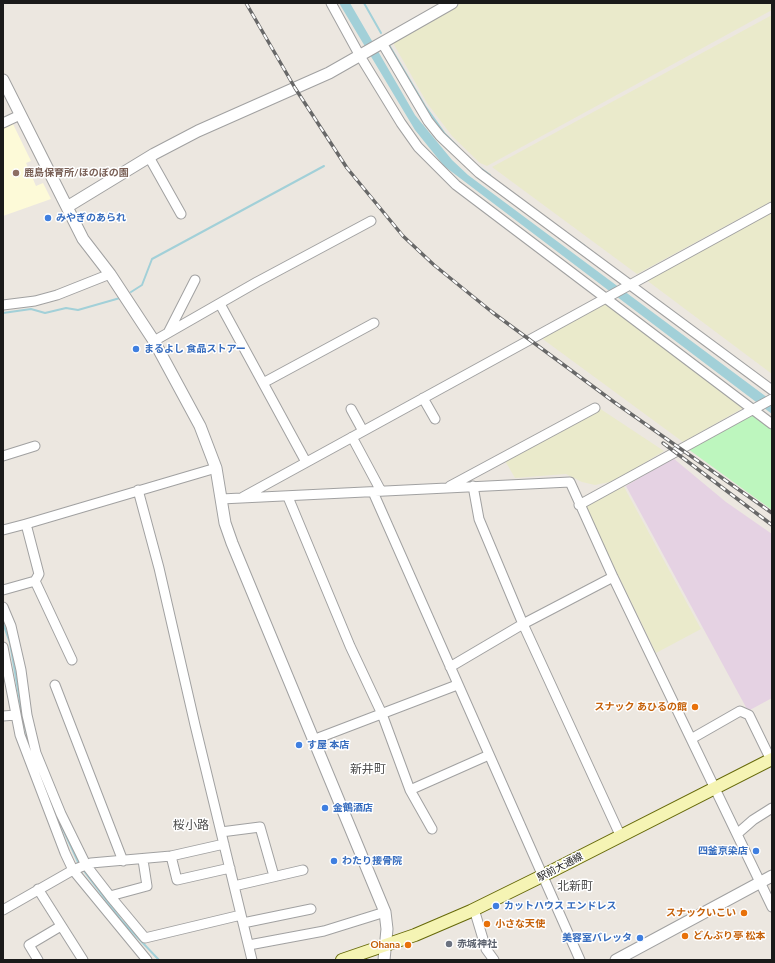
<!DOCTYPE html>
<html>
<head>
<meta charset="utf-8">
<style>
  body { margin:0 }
  #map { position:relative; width:775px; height:963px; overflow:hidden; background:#ece7e0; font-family:Lato,sans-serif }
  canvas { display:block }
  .frame { position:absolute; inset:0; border:4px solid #1a1a1a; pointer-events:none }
</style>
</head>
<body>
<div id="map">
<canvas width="775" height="963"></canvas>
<div class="frame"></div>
</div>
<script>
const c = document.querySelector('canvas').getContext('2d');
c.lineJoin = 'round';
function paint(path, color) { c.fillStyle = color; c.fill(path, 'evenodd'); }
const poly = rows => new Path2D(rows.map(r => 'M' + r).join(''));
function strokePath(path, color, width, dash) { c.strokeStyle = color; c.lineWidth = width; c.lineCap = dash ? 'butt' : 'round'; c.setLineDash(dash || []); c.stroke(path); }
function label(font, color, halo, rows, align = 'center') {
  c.font = font + ' Lato,"Noto Sans JP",sans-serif'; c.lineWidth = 3; c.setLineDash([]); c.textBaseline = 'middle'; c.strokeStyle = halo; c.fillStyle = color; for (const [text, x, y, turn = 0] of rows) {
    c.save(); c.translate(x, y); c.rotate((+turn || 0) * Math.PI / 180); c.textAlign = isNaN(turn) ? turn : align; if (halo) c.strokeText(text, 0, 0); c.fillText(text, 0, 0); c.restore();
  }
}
paint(poly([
  [673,458,726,502,772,534,772,698,748,711,626,486]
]), '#e5d2e3');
paint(poly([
  [12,122,31,161,26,163,36,186,43,183,51,199,3,216,3,126]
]), '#fdfad8');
paint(poly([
  [462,3,772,3,772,10,487,166,480,163,452,136,427,103,392,41],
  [772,15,772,201,637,274,492,167],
  [772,210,772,374,645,279],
  [605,300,745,407,683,442,540,337],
  [599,408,664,451,615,481,595,485,582,482,566,474,515,478,504,459],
  [623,485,701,629,656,653,584,505]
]), '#eaeacb');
paint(poly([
  [753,412,772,426,772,510,688,449]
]), '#bdf6be');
paint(poly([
  [339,3,350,3,415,115,452,160,468,175,772,401,772,414,444,166,415,130]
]), '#a2d0d8');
strokePath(poly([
  [364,3,381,33],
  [389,45,425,106,445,134,457,146],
  [479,167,490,175],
  [575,239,585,246],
  [131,292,142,285,152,259,324,166],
  [3,313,31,309,45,313,66,308,78,310,120,298],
  [3,623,10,643,22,713],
  [23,718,31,752],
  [46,792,78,862],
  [84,871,122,921,159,960]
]), '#a2d0d8', 2);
const minor = poly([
  [331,3,360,56,401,123,418,147,456,185,772,424],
  [382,43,428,121,440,136,479,173,772,390],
  [3,123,20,115],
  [149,157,181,214],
  [220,304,306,462],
  [3,305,35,301,57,295,110,274],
  [168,333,195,280],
  [154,341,257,282,371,221],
  [263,383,374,323],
  [423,398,435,419],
  [351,409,363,431],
  [352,437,381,491],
  [3,456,35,446],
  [450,486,595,408],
  [473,486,479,519,523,624,621,837],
  [138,490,159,568,195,725,252,960],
  [373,492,580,960],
  [243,497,772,207],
  [288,497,350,646,382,714,410,790,432,829],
  [221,499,570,482,613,577,772,907],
  [579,505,772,399],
  [3,530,26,524],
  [35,581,72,660],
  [3,590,35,581,39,574,26,524,216,468],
  [3,607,11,626,21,670,27,715,36,753,61,814,86,865,110,896,145,938,241,915],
  [3,647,20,735,65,853,73,870,147,960],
  [450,667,523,624,613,577],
  [55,685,123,861],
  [3,716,16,715],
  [691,739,740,711,749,715,771,760],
  [313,740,457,685],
  [410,790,489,755],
  [221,832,260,827,274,876],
  [737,834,753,820,772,808],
  [171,856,177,880,230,868],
  [234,886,303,870],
  [38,889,83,960],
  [110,896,147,886,143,860],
  [474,909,486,949,494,960],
  [3,910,73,870,91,863,171,856,224,844],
  [243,923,311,909],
  [249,945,324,931,385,912],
  [38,960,29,945,61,926]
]);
const tertiary = poly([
  [3,80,83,239,110,274,154,341,200,426,216,468,225,523,232,543,385,912,387,929,384,960],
  [67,207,154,154,198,131,329,73,452,3],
  [616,960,772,876]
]);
const secondary = poly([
  [342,960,415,935,471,911,542,876,772,759]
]);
strokePath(minor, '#a1a1a1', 11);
strokePath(tertiary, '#a1a1a1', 13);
strokePath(secondary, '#666909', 14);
strokePath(minor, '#fff', 9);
strokePath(tertiary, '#fff', 11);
strokePath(secondary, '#f5f4b4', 12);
const rail = poly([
  [246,3,295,88,347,168,403,236,434,265,492,312,614,402,772,513],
  [663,443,772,525]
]);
strokePath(rail, '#686868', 3.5);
strokePath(rail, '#fff', 2, [6]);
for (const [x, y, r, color] of [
  [16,173,4,"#8d6e63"],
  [48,218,4,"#3f7fe0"],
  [136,349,4,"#3f7fe0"],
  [695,707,4,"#e8710a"],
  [299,745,4,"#3f7fe0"],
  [325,808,4,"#3f7fe0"],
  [756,851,4,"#3f7fe0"],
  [334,861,4,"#3f7fe0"],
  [496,906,4,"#3f7fe0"],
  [744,913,4,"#e8710a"],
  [487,924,4,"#e8710a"],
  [685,936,4,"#e8710a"],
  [640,938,4,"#3f7fe0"],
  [449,944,4,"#6b7280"],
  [408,945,4,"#e8710a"]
]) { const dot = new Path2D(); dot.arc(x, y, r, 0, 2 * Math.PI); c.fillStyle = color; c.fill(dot); strokePath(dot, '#fff', 1.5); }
label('bold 10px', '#785e54', '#fff', [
  ["鹿島保育所/ほのぼの園",24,173]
], 'left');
label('bold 10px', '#366cbe', '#fff', [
  ["みやぎのあられ",56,218],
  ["まるよし 食品ストアー",144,349],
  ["す屋 本店",307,745],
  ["金鶴酒店",333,808],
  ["四釜京染店",748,851,"right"],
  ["わたり接骨院",342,861],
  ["カットハウス エンドレス",504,906],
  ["美容室バレッタ",632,938,"right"]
], 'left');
label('bold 10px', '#c56008', '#fff', [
  ["スナック あひるの館",687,707],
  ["スナックいこい",736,913],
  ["小さな天使",495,924,"left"],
  ["どんぶり亭 松本",693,936,"left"],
  ["Ohana",400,945]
], 'right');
label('10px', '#1a1a1a', '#fff', [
  ["駅前大通線",560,867,-27]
]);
label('bold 10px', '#5b616d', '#fff', [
  ["赤城神社",457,944]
], 'left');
label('12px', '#4d4d4d', '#fff', [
  ["新井町",368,769],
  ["桜小路",191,825],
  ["北新町",575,886]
]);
</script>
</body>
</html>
